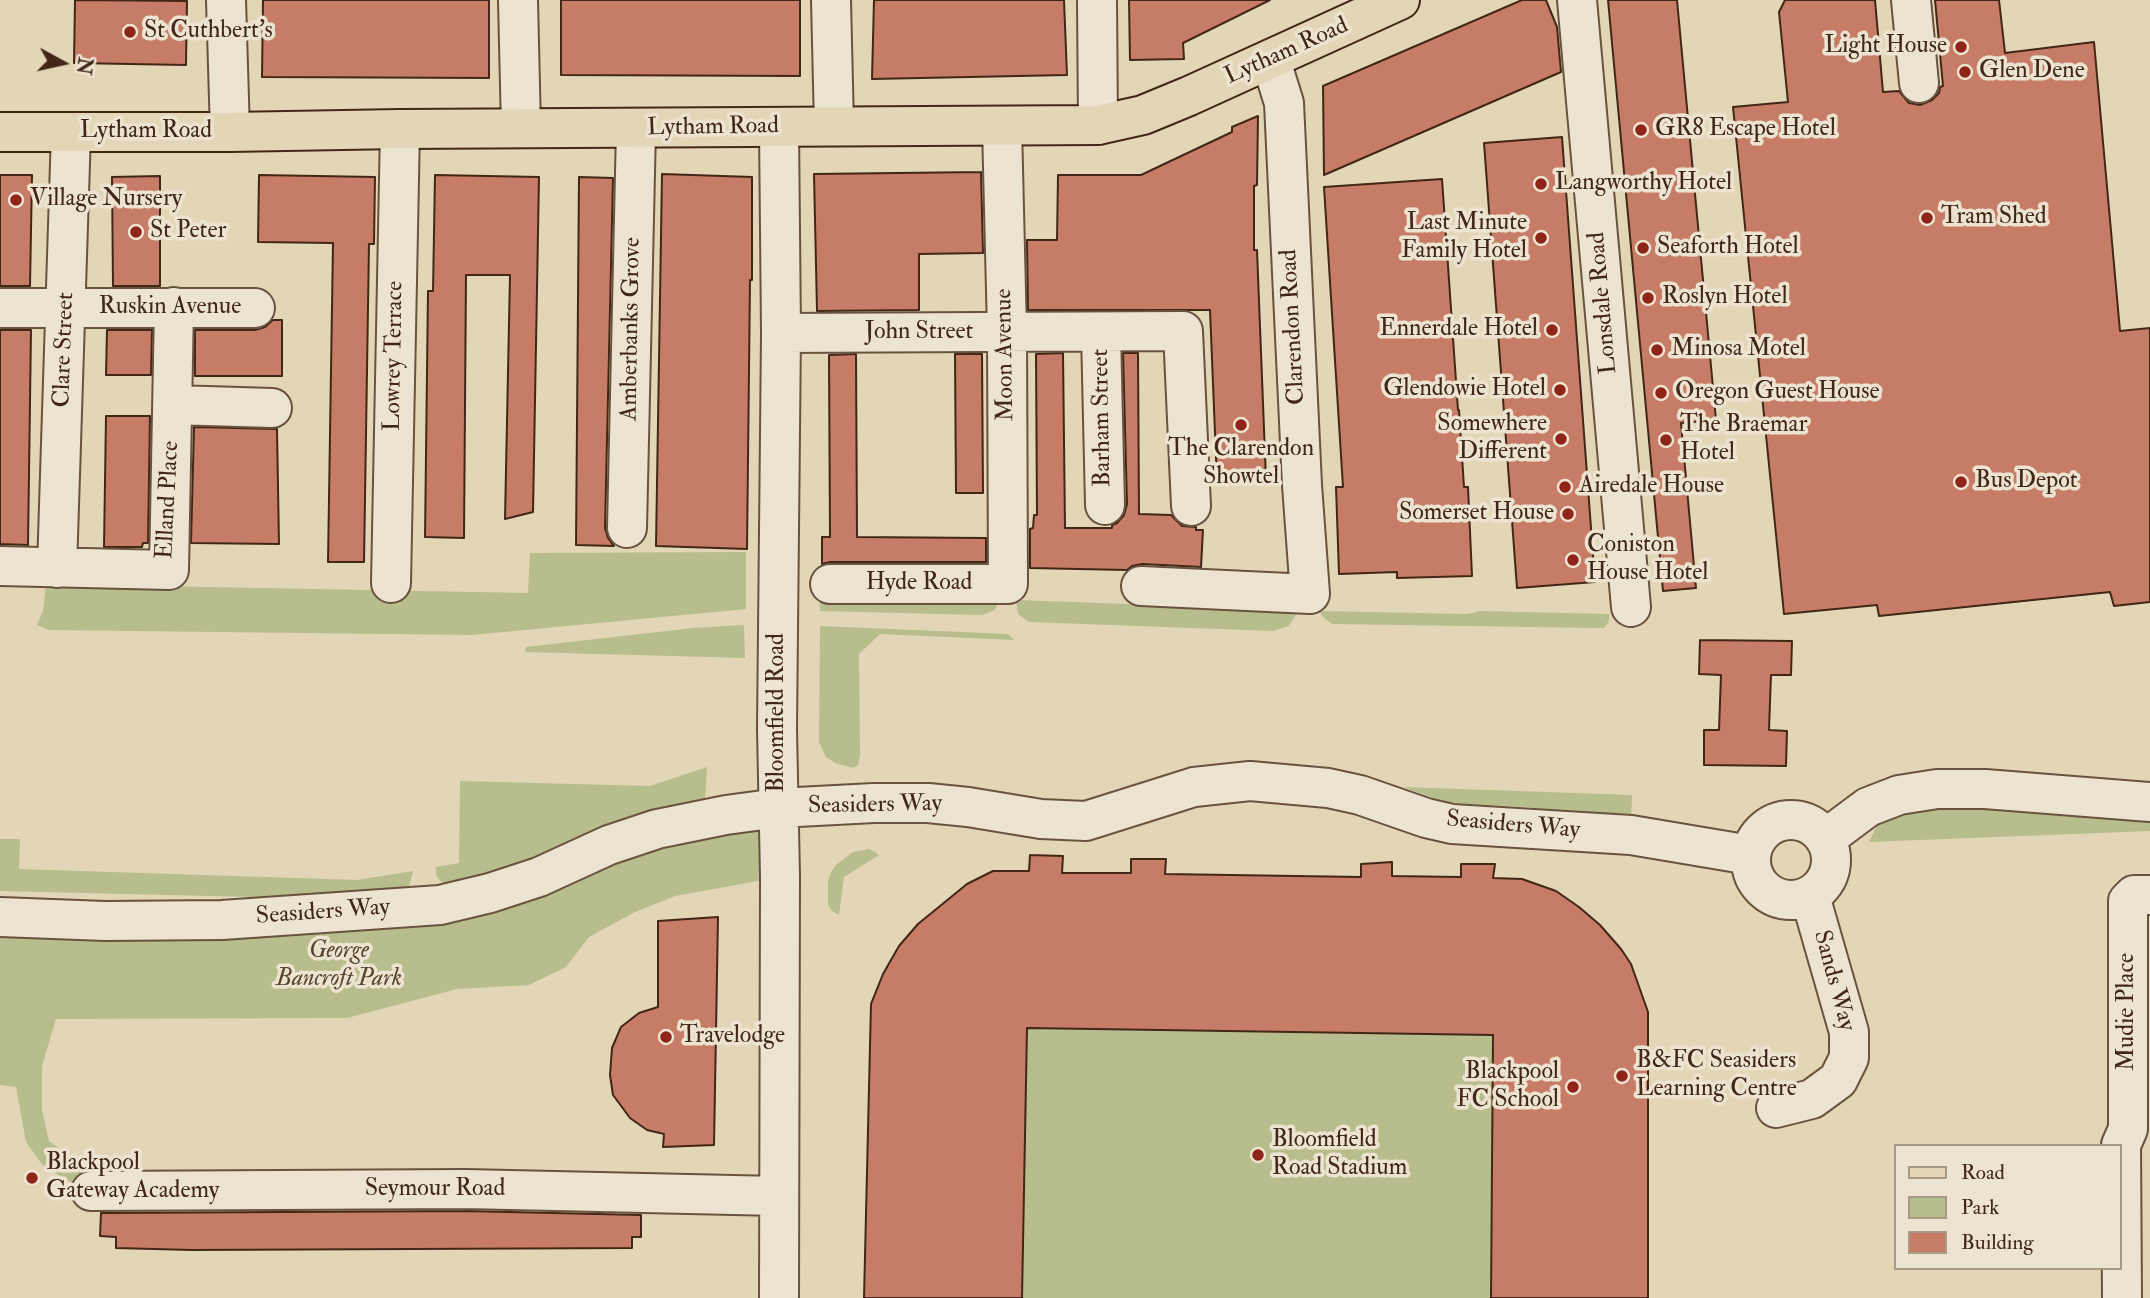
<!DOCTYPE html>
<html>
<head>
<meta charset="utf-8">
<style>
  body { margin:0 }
  #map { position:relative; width:2150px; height:1298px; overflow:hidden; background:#e2d6b7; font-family:"IM FELL Double Pica",serif }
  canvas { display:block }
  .legend { position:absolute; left:1894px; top:1144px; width:228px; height:126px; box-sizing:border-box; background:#ece4d0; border:2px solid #a89886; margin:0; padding:9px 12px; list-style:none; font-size:21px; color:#422716 }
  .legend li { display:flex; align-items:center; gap:14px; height:35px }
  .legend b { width:35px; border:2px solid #a89886 }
  .north { position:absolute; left:28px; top:28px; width:70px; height:70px; -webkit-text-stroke:5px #ece4d0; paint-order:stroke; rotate:98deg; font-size:19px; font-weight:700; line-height:28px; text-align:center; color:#422716 }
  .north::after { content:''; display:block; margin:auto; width:24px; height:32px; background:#422716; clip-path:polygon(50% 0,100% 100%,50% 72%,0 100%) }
</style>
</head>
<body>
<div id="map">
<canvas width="2150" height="1298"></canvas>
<ul class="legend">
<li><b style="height:9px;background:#e2d6b7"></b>Road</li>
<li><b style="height:19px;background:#b7bd8c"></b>Park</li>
<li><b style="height:19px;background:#c67c67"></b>Building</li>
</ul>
<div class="north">N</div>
</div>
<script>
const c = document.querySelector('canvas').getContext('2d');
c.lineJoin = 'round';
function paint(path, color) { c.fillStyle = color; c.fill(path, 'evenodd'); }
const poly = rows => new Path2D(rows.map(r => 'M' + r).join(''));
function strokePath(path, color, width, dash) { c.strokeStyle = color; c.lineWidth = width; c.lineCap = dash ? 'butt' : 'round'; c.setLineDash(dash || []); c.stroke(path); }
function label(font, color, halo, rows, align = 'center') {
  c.font = font + ' "IM FELL Double Pica",serif'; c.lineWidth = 7; c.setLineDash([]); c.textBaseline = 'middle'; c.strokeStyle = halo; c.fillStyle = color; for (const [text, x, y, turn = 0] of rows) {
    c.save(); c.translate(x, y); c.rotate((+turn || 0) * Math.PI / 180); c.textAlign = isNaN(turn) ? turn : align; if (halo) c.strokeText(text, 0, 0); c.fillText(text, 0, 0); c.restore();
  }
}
paint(poly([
  [746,552,746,609,472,635,49,630,37,625,43,611,46,584,528,593,530,553],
  [820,594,999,600,995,610,982,615,820,611],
  [1016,600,1299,610,1289,626,1272,631,1029,622,1018,614],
  [1319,611,1467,614,1480,611,1609,614,1609,621,1604,628,1599,628,1332,624,1323,617],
  [744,625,745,658,525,652,526,647,693,628],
  [820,626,1008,634,1014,640,880,634,859,654,860,755,858,765,853,768,835,763,826,757,819,742],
  [707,767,705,800,498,874,445,884,439,880,436,875,436,867,459,863,460,781,650,786],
  [1403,787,1632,795,1631,819,1527,807,1463,804,1441,801],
  [1910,802,2150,806,2150,831,1869,842,1878,823],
  [778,808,780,877,675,896,633,913,589,937,566,967,529,985,457,989,347,1018,56,1019,42,1066,42,1110,49,1141,71,1157,107,1164,91,1191,84,1190,44,1167,26,1142,16,1087,0,1085,0,917,347,913],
  [0,839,20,839,19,869,357,880,413,871,409,886,404,892,337,899,0,891],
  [870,849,879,855,844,877,839,915,831,910,828,904,828,881,831,872,837,864,853,852],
  [1030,855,1063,856,1062,873,1361,877,1361,864,1392,862,1392,876,1460,877,1461,864,1495,864,1494,878,1523,879,1556,891,1579,907,1601,925,1621,949,1631,964,1648,1012,1648,1298,864,1298,871,1004,883,974,899,946,918,924,967,884,993,871,1029,871]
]), '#b7bd8c');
const building = poly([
  [75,0,187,1,186,65,74,63,75,0],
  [263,0,489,0,489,78,262,77,263,0],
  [561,0,800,0,800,76,561,75,561,0],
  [874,0,1064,0,1067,75,872,79,874,0],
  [1129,0,1270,0,1183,43,1184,59,1130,60,1129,0],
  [1522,0,1546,0,1557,27,1561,72,1324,175,1323,86,1522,0],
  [1608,0,1677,0,1716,420,1681,423,1696,588,1663,591,1608,0],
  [1785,0,1875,0,1883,92,1899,91,1909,103,1920,105,1932,100,1939,93,1940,87,1943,86,1935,0,1999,0,2005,53,2094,42,2120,331,2150,328,2150,602,2114,606,2110,592,1879,616,1877,605,1784,614,1733,107,1788,102,1779,12,1785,0],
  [1258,116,1257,185,1254,186,1254,250,1257,250,1266,480,1217,482,1210,310,1028,310,1027,240,1057,240,1058,175,1141,175,1232,132,1232,127,1258,116],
  [1562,137,1595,582,1517,588,1484,143,1562,137],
  [981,172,983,253,919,254,919,310,817,311,814,174,981,172],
  [662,174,752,177,752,280,750,280,747,549,656,546,662,174],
  [0,175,32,175,30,286,0,286,0,175],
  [259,175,375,177,374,244,369,244,364,562,328,562,333,243,258,242,259,175],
  [435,175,539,177,533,512,505,519,510,275,466,275,464,538,425,537,428,291,433,291,435,175],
  [160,176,160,286,113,286,112,177,160,176],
  [579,177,613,178,605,528,608,538,614,546,576,545,579,177],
  [1442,179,1458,410,1459,410,1464,487,1468,487,1472,576,1397,578,1397,572,1339,574,1336,487,1343,487,1324,187,1442,179],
  [273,320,282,320,282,376,195,376,195,330,255,330,265,327,273,320],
  [0,330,31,330,28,545,0,544,0,330],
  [107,330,152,330,151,375,106,375,107,330],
  [1063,353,1065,528,1112,528,1112,525,1117,523,1124,515,1127,504,1123,353,1138,353,1139,514,1171,515,1182,526,1196,527,1196,530,1203,530,1201,567,1142,564,1132,566,1127,570,1030,568,1030,529,1033,528,1034,515,1037,515,1036,354,1063,353],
  [856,354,857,537,986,538,986,562,830,562,822,564,822,537,830,537,829,355,856,354],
  [955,354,982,354,983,493,956,493,955,354],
  [106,416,150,416,148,543,143,543,142,547,104,547,106,416],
  [194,427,277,429,279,544,191,543,194,427],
  [1700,640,1792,641,1791,675,1771,675,1769,730,1787,731,1786,766,1704,765,1704,730,1719,730,1721,675,1699,674,1700,640],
  [1030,855,1063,856,1062,873,1131,873,1131,859,1166,859,1165,874,1361,877,1361,864,1392,862,1392,876,1461,877,1461,864,1495,864,1493,878,1522,879,1556,891,1579,907,1600,925,1621,949,1631,964,1648,1012,1648,1298,1491,1298,1493,1035,1027,1028,1022,1298,864,1298,871,1004,883,974,899,946,918,924,967,884,993,871,1029,871,1030,855],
  [718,917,714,1145,663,1147,664,1134,647,1130,630,1118,613,1095,610,1075,612,1048,621,1027,639,1013,658,1007,658,921,718,917],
  [465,1211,641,1215,641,1237,632,1237,632,1248,192,1250,116,1248,116,1237,100,1236,101,1213,465,1211]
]);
paint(building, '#c67c67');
strokePath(building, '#422716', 2);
const minor = poly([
  [226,0,230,132],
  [518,0,521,128],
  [831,0,834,126],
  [1097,0,1098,125],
  [1577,0,1631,607],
  [1911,0,1919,83],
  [779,128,781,333,777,729,780,877,779,1298],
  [0,308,255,308],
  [1101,332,1105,505],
  [781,333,1183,331,1191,506],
  [174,405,272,408],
  [627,528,636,129],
  [0,566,169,570,174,307],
  [57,568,71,132],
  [391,583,400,129],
  [830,584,1008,584,1007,332,1002,127],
  [1141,586,1310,594,1302,485,1284,103,1271,61],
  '1751 860a40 40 0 1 1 80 0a40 40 0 1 1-80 0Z',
  [1825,839,1868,807,1899,795,1937,789,1985,789,2150,802],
  [0,917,105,921,222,920,440,905,490,893,539,877,609,845,657,829,726,815,778,808,874,803,928,803,968,807,1041,819,1086,821,1194,787,1250,781,1328,788,1360,795,1426,818,1452,824,1631,835,1750,855],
  [1776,1108,1812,1099,1838,1080,1849,1058,1849,1032,1810,896],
  [91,1191,465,1189,778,1196],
  [2122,1298,2121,1145,2128,1129,2128,901,2134,895,2150,895]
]);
const major = poly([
  [0,132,230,132,400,129,1098,125,1143,115,1189,96,1400,0]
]);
strokePath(minor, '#6a533e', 42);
strokePath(major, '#422716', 42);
strokePath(minor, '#ece4d0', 38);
strokePath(major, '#e2d6b7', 38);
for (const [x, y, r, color] of [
  [130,32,7,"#8f2418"],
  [1961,47,7,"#8f2418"],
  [1965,72,7,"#8f2418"],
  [1641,130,7,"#8f2418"],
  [1541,184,7,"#8f2418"],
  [16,200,7,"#8f2418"],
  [1927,218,7,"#8f2418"],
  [136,232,7,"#8f2418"],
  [1541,238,7,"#8f2418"],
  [1643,248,7,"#8f2418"],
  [1648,298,7,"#8f2418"],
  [1552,330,7,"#8f2418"],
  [1657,350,7,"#8f2418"],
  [1560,390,7,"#8f2418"],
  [1661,393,7,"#8f2418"],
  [1241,425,7,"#8f2418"],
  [1561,439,7,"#8f2418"],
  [1666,440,7,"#8f2418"],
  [1961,482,7,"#8f2418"],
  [1565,487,7,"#8f2418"],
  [1568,514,7,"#8f2418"],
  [1573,560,7,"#8f2418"],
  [666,1037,7,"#8f2418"],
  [1622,1076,7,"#8f2418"],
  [1573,1087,7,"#8f2418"],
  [1258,1155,7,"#8f2418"],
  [32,1178,7,"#8f2418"]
]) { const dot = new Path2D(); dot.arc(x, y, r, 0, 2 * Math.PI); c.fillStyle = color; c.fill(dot); strokePath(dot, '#ece4d0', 2.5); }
label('24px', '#422716', '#ece4d0', [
  ["St Cuthbert's",144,32],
  ["Light House",1947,47,"right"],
  ["Glen Dene",1979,72],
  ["GR8 Escape Hotel",1655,130],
  ["Langworthy Hotel",1555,184],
  ["Village Nursery",30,200],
  ["Tram Shed",1941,218],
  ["Last Minute",1527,224,"right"],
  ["Family Hotel",1527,252,"right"],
  ["St Peter",150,232],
  ["Seaforth Hotel",1657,248],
  ["Roslyn Hotel",1662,298],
  ["Ennerdale Hotel",1538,330,"right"],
  ["Minosa Motel",1671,350],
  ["Glendowie Hotel",1546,390,"right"],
  ["Oregon Guest House",1675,393],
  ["Somewhere",1547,425,"right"],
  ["Different",1547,453,"right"],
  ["The Braemar",1680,426],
  ["Hotel",1680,454],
  ["The Clarendon",1241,450,"center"],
  ["Showtel",1241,478,"center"],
  ["Bus Depot",1975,482],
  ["Airedale House",1579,487],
  ["Somerset House",1554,514,"right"],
  ["Coniston",1587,546],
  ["House Hotel",1587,574],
  ["Travelodge",680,1037],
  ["B&FC Seasiders",1636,1062],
  ["Learning Centre",1636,1090],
  ["Blackpool",1559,1073,"right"],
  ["FC School",1559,1101,"right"],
  ["Bloomfield",1272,1141],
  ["Road Stadium",1272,1169],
  ["Blackpool",46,1164],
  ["Gateway Academy",46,1192]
], 'left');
label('24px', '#422716', '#ece4d0', [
  ["Lytham Road",1287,52,-24],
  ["Lytham Road",713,128,-1],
  ["Lytham Road",146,132],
  ["Lonsdale Road",1604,303,-95],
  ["Ruskin Avenue",170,308],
  ["Clarendon Road",1294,327,-93],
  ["Amberbanks Grove",632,329,-89],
  ["John Street",919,333],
  ["Clare Street",65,350,-88],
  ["Moon Avenue",1006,355,-91],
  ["Lowrey Terrace",395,356,-89],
  ["Barham Street",1103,418,-91],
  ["Elland Place",169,500,-87],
  ["Hyde Road",919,584],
  ["Bloomfield Road",778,713,-90],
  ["Seasiders Way",875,806,-1],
  ["Seasiders Way",1513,826,5],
  ["Seasiders Way",323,913,-4],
  ["Sands Way",1833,981,75],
  ["Mudie Place",2128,1012,-90],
  ["Seymour Road",435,1190]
]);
label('italic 24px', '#59452e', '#ece4d0', [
  ["George",339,952],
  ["Bancroft Park",339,980]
]);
</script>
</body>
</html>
